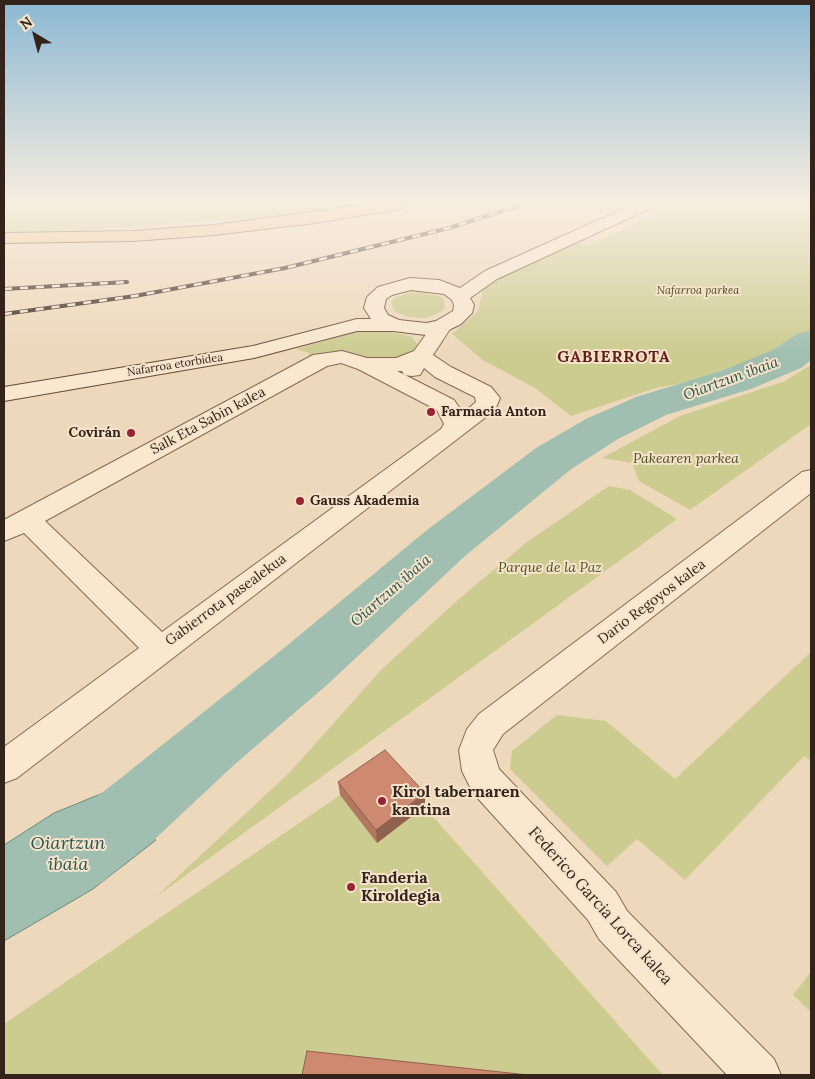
<!DOCTYPE html>
<html>
<head>
<meta charset="utf-8">
<style>
  body { margin:0 }
  #map { position:relative; width:815px; height:1079px; overflow:hidden; background:#eed8bb; font-family:Lora,serif }
  canvas { display:block }
  .frame { position:absolute; inset:0; border:5px solid #34231a; pointer-events:none }
  .north { position:absolute; left:10px; top:10px; width:50px; height:50px; -webkit-text-stroke:4px #f6e3cb; paint-order:stroke; rotate:323deg; font-size:14px; font-weight:700; line-height:20px; text-align:center; color:#34231a }
  .north::after { content:''; display:block; margin:auto; width:18px; height:22px; background:#34231a; clip-path:polygon(50% 0,100% 100%,50% 72%,0 100%) }
</style>
</head>
<body>
<div id="map">
<canvas width="815" height="1079"></canvas>
<div class="frame"></div>
<div class="north">N</div>
</div>
<script>
const c = document.querySelector('canvas').getContext('2d');
c.lineJoin = 'round';
function paint(path, color) { c.fillStyle = color; c.fill(path, 'evenodd'); }
const poly = rows => new Path2D(rows.map(r => 'M' + r).join(''));
function strokePath(path, color, width, dash) { c.strokeStyle = color; c.lineWidth = width; c.lineCap = dash ? 'butt' : 'round'; c.setLineDash(dash || []); c.stroke(path); }
function label(font, color, halo, rows, align = 'center') {
  c.font = font + ' Lora,serif'; c.lineWidth = 4; c.setLineDash([]); c.textBaseline = 'middle'; c.strokeStyle = halo; c.fillStyle = color; for (const [text, x, y, turn = 0] of rows) {
    c.save(); c.translate(x, y); c.rotate((+turn || 0) * Math.PI / 180); c.textAlign = isNaN(turn) ? turn : align; if (halo) c.strokeText(text, 0, 0); c.fillText(text, 0, 0); c.restore();
  }
}
paint(poly([
  [4,204,362,204,292,216,31,233,4,231],
  [679,204,811,204,811,333,753,366,708,378,656,388,571,416,535,388,483,360,452,334,478,311,484,285,578,243,587,246],
  [415,291,439,296,444,299,445,308,441,312,426,318,408,317,394,311,391,302,394,298],
  [379,329,412,337,418,345,415,352,410,357,370,361,348,353,307,359,309,353,296,349,362,330],
  [811,365,811,424,690,510,639,481,632,463,602,458,680,416,785,381],
  [609,486,630,490,677,519,157,896,290,772,382,669,460,598,527,542],
  [811,652,811,761,804,756,685,880,637,839,607,866,510,769,512,751,557,715,606,721,675,779],
  [386,764,663,1075,4,1075,4,1024],
  [811,972,811,1012,793,995]
]), '#cccb90');
const water = poly([
  [108,791,156,840,93,889,4,941,4,845,54,813,108,791]
]);
paint(water, '#a0bfb1');
strokePath(water, '#678c7e', 1);
paint(poly([
  [811,330,811,360,801,368,751,389,666,415,618,439,570,470,465,556,328,684,234,765,157,837,102,882,31,923,4,934,4,855,50,830,107,789,284,648,427,530,536,448,586,419,636,397,721,371,773,350,797,334,811,330]
]), '#a0bfb1');
const minor = poly([
  [442,320,449,322,452,326,433,355,451,367,491,387,500,398,495,410,17,778,4,783,4,747,139,648,24,533,4,541,4,520,313,355,342,351,367,358,396,358,414,351,435,322,442,320],
  [341,363,358,369,437,410,444,424,441,429,162,632,45,521,327,366,341,363],
  [424,368,435,377,475,397,476,402,463,413,454,400,397,371,402,371,404,375,412,376,420,375,424,368],
  [811,470,811,493,503,734,493,750,499,769,616,892,627,911,774,1059,781,1075,727,1075,599,939,588,920,473,793,462,771,459,750,467,729,479,714,802,472,811,470]
]);
const secondary = poly([
  [634,204,655,204,653,207,497,279,470,298,474,305,472,313,461,324,449,330,426,335,393,331,357,331,254,358,4,401,4,387,253,346,357,319,371,319,364,308,367,297,378,287,410,278,439,280,460,288,485,271,634,204],
  [411,290,444,294,452,300,454,305,453,311,436,321,426,323,399,320,388,315,384,308,386,299,392,295,411,290]
]);
const primary = poly([
  [371,204,408,204,400,209,315,223,214,235,133,241,4,243,4,233,133,231,214,225,371,204]
]);
strokePath(minor, '#866855', 2);
strokePath(secondary, '#674939', 2);
strokePath(primary, '#53372a', 2);
paint(minor, '#f9e7ce');
paint(secondary, '#f9e7ce');
paint(primary, '#f4c791');
const rail = poly([
  [4,289,127,282],
  [4,314,135,296,285,268,449,228,523,204]
]);
strokePath(rail, '#34231a', 4);
strokePath(rail, '#f6e3cb', 2.5, [8]);
paint(poly([
  [338,782,425,806,377,843,340,795]
]), '#b17760');
paint(poly([
  [425,793,425,806,377,843,376,830]
]), '#90614e');
const building = poly([
  [385,750,425,793,376,830,338,782,385,750],
  [307,1051,528,1075,302,1075,307,1051]
]);
paint(building, '#ce8a70');
strokePath(building, '#90614e', 1);
const sky = c.createLinearGradient(0, 0, 0, 355);
sky.addColorStop(0, '#8bb8d2');
sky.addColorStop(0.57, '#f7ede0');
sky.addColorStop(1, '#f7ede000');
c.fillStyle = sky;
c.fillRect(0, 0, 815, 355);
for (const [x, y, r, color] of [
  [431,412,5,"#962435"],
  [131,433,5,"#962435"],
  [300,501,5,"#962435"],
  [382,801,5,"#962435"],
  [351,887,5,"#962435"]
]) { const dot = new Path2D(); dot.arc(x, y, r, 0, 2 * Math.PI); c.fillStyle = color; c.fill(dot); strokePath(dot, '#f6e3cb', 2); }
label('italic 11px', '#4c5120', '#f6e3cb', [
  ["Nafarroa parkea",698,291]
]);
label('11px', '#34231a', '#f6e3cb', [
  ["Nafarroa etorbidea",175,365,-9]
]);
label('bold 14px', '#34231a', '#f6e3cb', [
  ["Farmacia Anton",441,412],
  ["Covirán",121,433,"right"],
  ["Gauss Akademia",310,501]
], 'left');
label('14px', '#34231a', '#f6e3cb', [
  ["Salk Eta Sabin kalea",208,421,-28],
  ["Gabierrota pasealekua",226,600,-36],
  ["Dario Regoyos kalea",652,602,-37]
]);
label('italic 14px', '#4c5120', '#f6e3cb', [
  ["Pakearen parkea",686,459],
  ["Parque de la Paz",550,568]
]);
label('italic 15px', '#29554c', '#f6e3cb', [
  ["Oiartzun ibaia",731,379,-20],
  ["Oiartzun ibaia",391,591,-41]
]);
c.letterSpacing = '1px';
label('bold 16px', '#621e19', '#f6e3cb', [
  ["GABIERROTA",614,357]
]);
c.letterSpacing = '0px';
label('bold 16px', '#34231a', '#f6e3cb', [
  ["Kirol tabernaren",392,792],
  ["kantina",392,810],
  ["Fanderia",361,878],
  ["Kiroldegia",361,896]
], 'left');
label('16px', '#34231a', '#f6e3cb', [
  ["Federico Garcia Lorca kalea",600,906,48]
]);
label('italic 18px', '#29554c', '#f6e3cb', [
  ["Oiartzun",68,844],
  ["ibaia",68,865]
]);
</script>
</body>
</html>
